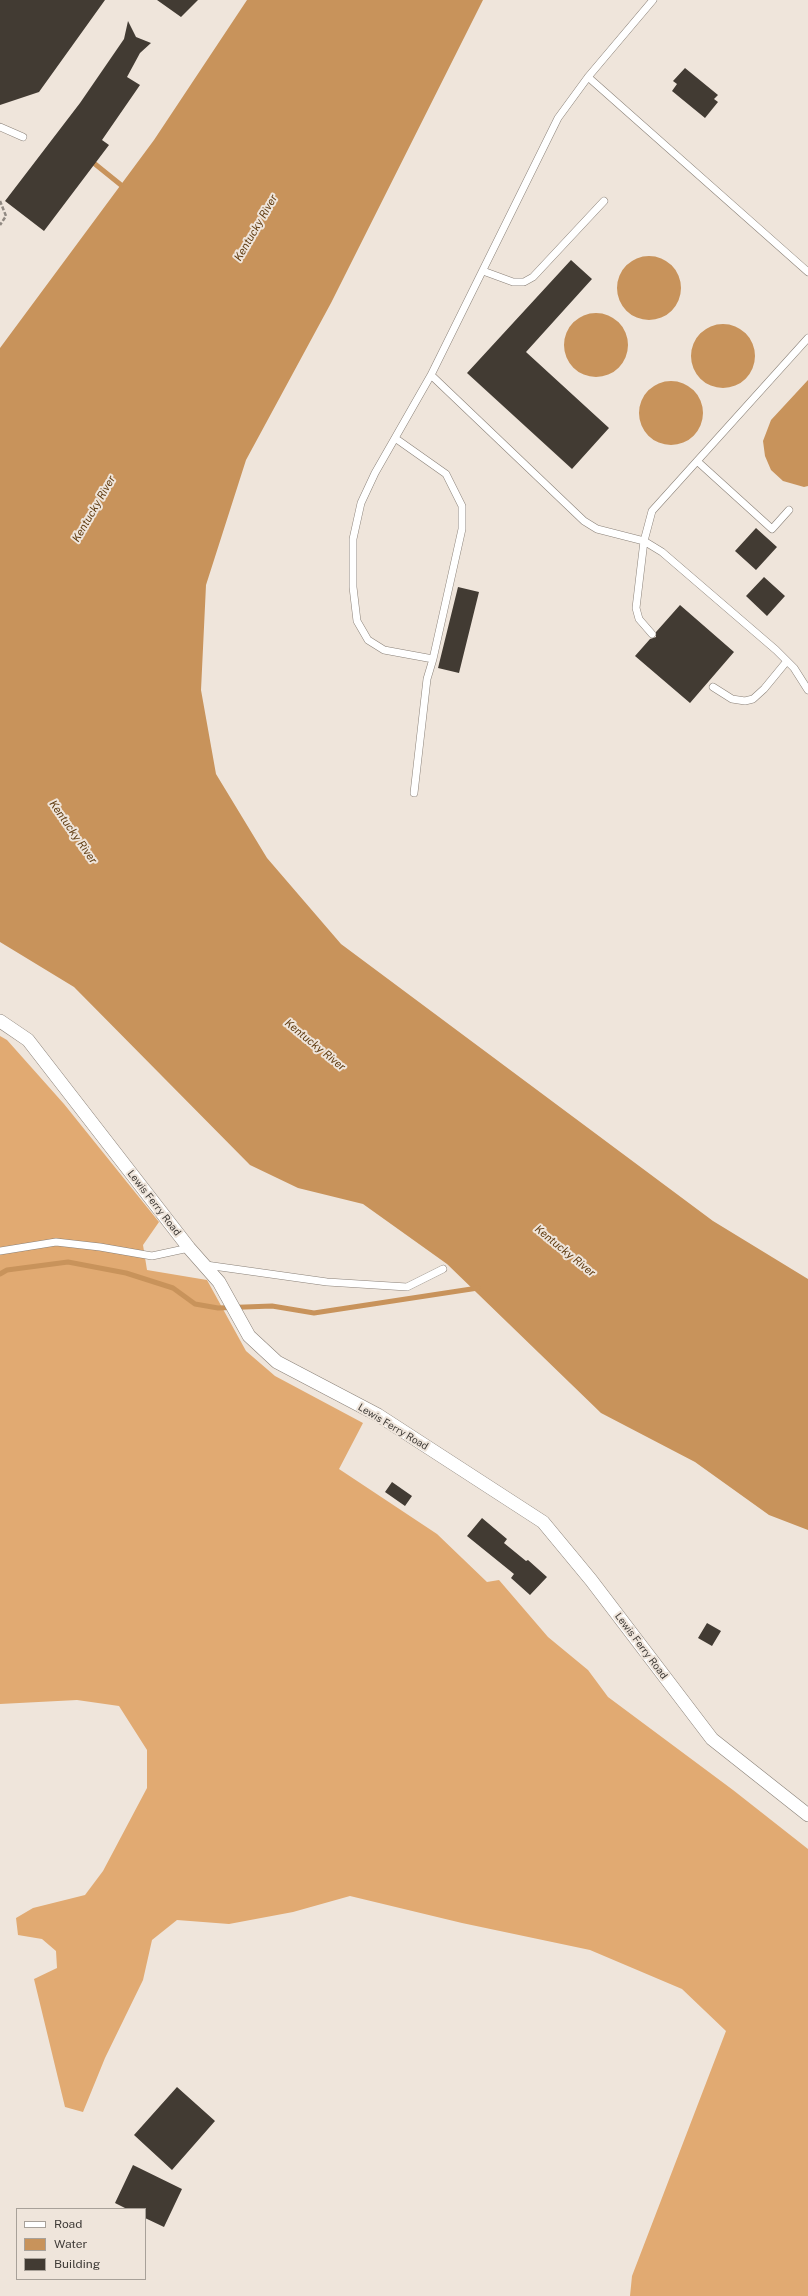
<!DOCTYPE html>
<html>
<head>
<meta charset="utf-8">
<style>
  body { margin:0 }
  #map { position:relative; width:808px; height:2296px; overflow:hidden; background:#efe5db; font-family:"Public Sans",sans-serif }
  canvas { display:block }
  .legend { position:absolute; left:16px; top:2208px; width:130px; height:72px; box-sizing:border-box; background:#efe5db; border:1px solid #a8a199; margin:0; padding:5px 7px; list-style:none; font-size:12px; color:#3e3a36 }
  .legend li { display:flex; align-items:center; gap:8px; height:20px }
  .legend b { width:20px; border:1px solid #a8a199 }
</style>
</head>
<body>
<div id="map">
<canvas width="808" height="2296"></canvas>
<ul class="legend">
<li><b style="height:5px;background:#fff"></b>Road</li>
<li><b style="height:11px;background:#c8935b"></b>Water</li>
<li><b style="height:11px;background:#423b33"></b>Building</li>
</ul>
</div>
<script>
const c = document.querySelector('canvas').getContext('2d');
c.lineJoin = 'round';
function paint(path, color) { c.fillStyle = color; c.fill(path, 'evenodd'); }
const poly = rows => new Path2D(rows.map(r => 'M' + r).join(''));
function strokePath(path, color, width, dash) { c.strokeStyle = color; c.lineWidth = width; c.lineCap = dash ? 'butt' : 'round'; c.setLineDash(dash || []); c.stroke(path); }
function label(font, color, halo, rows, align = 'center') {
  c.font = font + ' "Public Sans",sans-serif'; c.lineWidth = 4; c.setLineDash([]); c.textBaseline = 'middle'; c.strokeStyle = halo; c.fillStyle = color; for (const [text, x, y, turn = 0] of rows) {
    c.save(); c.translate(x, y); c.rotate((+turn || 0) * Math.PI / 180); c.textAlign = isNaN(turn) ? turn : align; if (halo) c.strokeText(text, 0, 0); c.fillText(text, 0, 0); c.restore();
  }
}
paint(poly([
  [0,1036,7,1040,64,1104,159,1222,143,1245,147,1270,207,1280,246,1351,275,1376,363,1423,339,1469,437,1534,487,1582,499,1580,548,1637,588,1670,608,1697,733,1790,808,1849,808,2296,630,2296,632,2276,726,2031,682,1989,590,1950,462,1923,350,1896,293,1912,229,1924,177,1920,152,1940,143,1980,105,2058,83,2112,65,2107,34,1979,57,1968,56,1951,42,1939,18,1935,16,1918,33,1908,85,1895,103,1871,147,1788,147,1750,119,1706,77,1700,0,1704]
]), '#e1aa72');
paint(poly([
  [247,0,483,0,331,303,246,460,206,585,201,690,216,774,267,858,341,944,713,1221,808,1279,808,1530,769,1515,695,1462,601,1413,447,1264,363,1204,298,1188,250,1165,74,987,0,942,0,348,154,140],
  '617 288a32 32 0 1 1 64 0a32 32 0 1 1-64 0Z',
  '564 345a32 32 0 1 1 64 0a32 32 0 1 1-64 0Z',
  '691 356a32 32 0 1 1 64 0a32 32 0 1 1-64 0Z',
  [808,380,808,486,804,487,783,481,771,470,765,456,763,441,771,420],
  '639 413a32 32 0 1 1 64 0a32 32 0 1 1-64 0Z'
]), '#c8935b');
strokePath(poly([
  [95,164,121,185],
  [0,1274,7,1270,68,1262,126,1273,173,1288,195,1304,218,1308,272,1306,314,1313,478,1288]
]), '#c8935b', 5);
paint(poly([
  [0,0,105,0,39,92,0,105],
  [157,0,198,0,181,17],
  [128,21,136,37,151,43,140,53,127,77,140,85,102,140,109,145,44,231,5,201,80,103,124,39],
  [685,68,718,95,714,99,718,102,705,118,672,91,677,84,673,81],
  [571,260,592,279,526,352,609,428,572,469,467,373],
  [756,528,777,547,756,570,735,551],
  [764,577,785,596,767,616,746,596],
  [458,587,479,592,459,673,438,668],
  [680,605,734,652,690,703,635,656,650,639,656,637,656,632],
  [392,1482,412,1496,405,1506,385,1492],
  [482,1518,507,1539,504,1543,526,1561,528,1560,547,1577,530,1595,511,1578,514,1574,467,1536],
  [707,1623,721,1631,712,1646,698,1638],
  [177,2087,215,2121,172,2170,134,2135],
  [133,2165,182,2189,164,2227,145,2218,145,2209,127,2209,115,2203]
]), '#423b33');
const lane = poly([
  [653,0,588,77,558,118,431,375,584,521,597,529,644,541,662,552,776,650,794,668,808,690],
  [588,77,808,272],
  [0,127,23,137],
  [483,271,513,282,524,282,533,277,604,201],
  [395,438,446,474,462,506,462,529,433,659],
  [697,461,772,529,789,510],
  [652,634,639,619,636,608,644,541,652,511,808,338],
  [713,687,732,699,745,701,753,699,764,689,787,661],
  [414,793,427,679,433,659,384,650,368,640,357,621,353,587,353,539,361,503,375,473,431,375],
  [0,1251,56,1242,100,1247,152,1256,189,1248],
  [206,1265,327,1282,407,1287,443,1269]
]);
const street = poly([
  [0,1021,28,1040,189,1248,219,1282,249,1336,277,1362,378,1415,543,1522,591,1580,712,1739,808,1815]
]);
strokePath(lane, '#8a8178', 8);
strokePath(street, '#8a8178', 14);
strokePath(poly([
  [0,201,6,216,0,225]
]), '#908982', 2.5, [4, 2]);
strokePath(lane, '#fff', 7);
strokePath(street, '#fff', 13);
label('10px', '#3e3a36', '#efe5db', [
  ["Lewis Ferry Road",154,1203,52],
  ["Lewis Ferry Road",393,1427,31],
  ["Lewis Ferry Road",641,1646,53]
]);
label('italic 11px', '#603c11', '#efe5db', [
  ["Kentucky River",256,228,-60],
  ["Kentucky River",94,509,-60],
  ["Kentucky River",73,832,55],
  ["Kentucky River",315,1045,39],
  ["Kentucky River",565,1251,39]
]);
</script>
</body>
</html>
